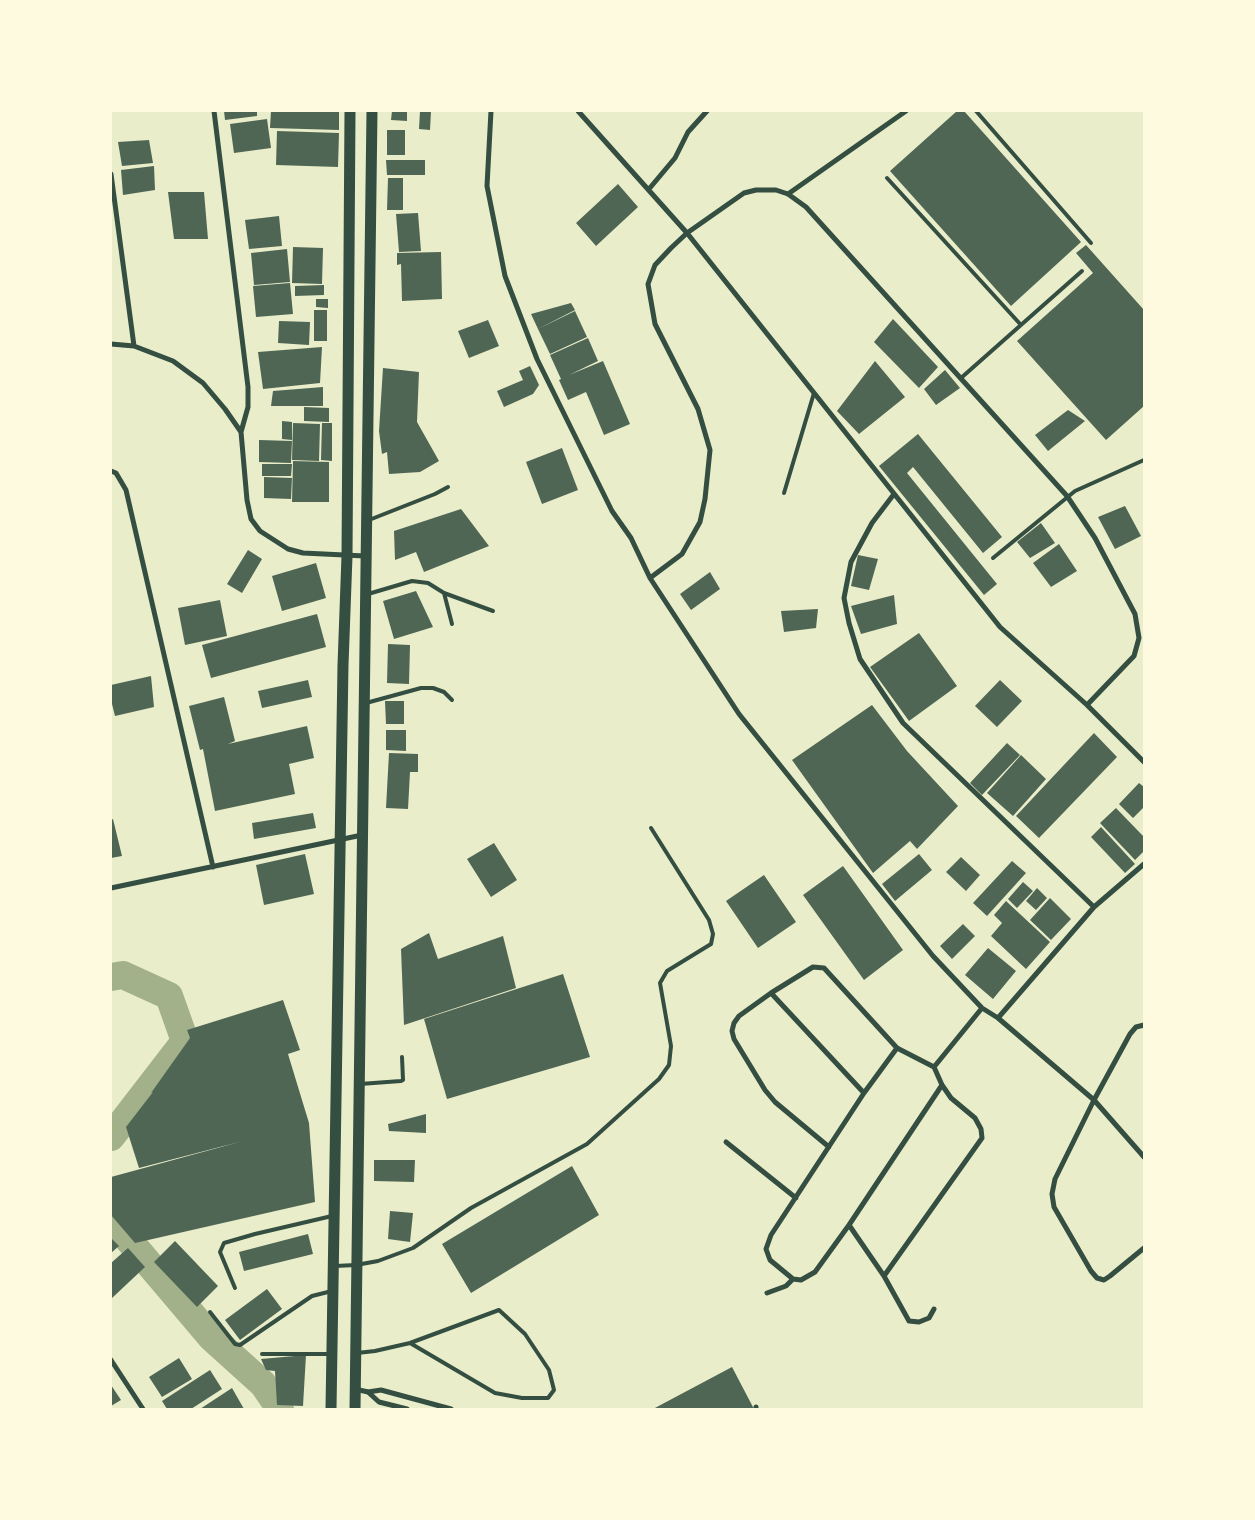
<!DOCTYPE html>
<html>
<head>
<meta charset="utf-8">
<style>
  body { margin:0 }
  #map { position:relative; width:1255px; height:1520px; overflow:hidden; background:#e9edc9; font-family:Rubik,sans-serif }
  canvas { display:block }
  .frame { position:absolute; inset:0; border:112px solid #fefae0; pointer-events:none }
</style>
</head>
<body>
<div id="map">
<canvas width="1255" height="1520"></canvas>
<div class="frame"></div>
</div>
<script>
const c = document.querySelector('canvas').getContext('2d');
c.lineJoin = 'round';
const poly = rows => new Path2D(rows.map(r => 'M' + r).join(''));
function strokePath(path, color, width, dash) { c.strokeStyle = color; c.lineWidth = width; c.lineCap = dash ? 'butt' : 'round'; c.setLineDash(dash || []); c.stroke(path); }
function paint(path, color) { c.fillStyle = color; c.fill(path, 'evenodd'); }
strokePath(poly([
  [111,977,123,975,169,996,185,1041,111,1137],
  [111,1219,211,1337,263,1384,280,1409]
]), '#a3b18a', 28);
paint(poly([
  [224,111,257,111,257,116,225,120],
  [271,111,339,111,339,130,270,128],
  [392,111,407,111,407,121,391,120],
  [420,111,431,111,430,130,419,129],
  [957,111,964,111,1081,242,1011,306,890,171],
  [267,119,271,148,234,153,230,124],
  [387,130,405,130,405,155,387,155],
  [277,131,339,133,338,167,276,165],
  [149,140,153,163,122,166,118,142],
  [386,160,425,160,425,175,387,175],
  [154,166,155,190,123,195,121,170],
  [388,178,403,178,403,210,387,210],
  [618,184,638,207,596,246,576,223],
  [168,192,204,192,208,239,174,239],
  [418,213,421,251,399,252,396,214],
  [279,216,282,246,249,249,245,220],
  [1086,245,1144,310,1144,406,1106,440,1017,341,1093,273,1076,253],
  [293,247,323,248,322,284,292,283],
  [287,249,290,282,254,285,251,253],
  [441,252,442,299,402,301,401,264,397,265,397,253],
  [290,283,293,314,256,317,253,286],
  [324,285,324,295,295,296,295,286],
  [316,299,328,299,328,308,316,307],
  [571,303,575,310,538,329,531,314],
  [314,310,327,310,327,341,314,341],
  [575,311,587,337,550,354,538,329],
  [893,319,938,367,919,388,874,342],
  [488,320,499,346,469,358,458,331],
  [279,321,310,322,309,345,278,343],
  [588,338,598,361,569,375,603,361,630,424,604,435,586,392,568,400,559,380,561,379,550,355],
  [322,347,320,383,263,389,258,352],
  [875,361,905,397,859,434,837,411],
  [530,366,539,385,533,394,504,407,497,391,523,380,519,371],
  [383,368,419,372,417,422,439,461,420,472,389,474,387,452,382,454,379,431],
  [945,370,960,388,936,405,924,389],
  [323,387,323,406,271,406,273,391],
  [304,407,329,408,329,422,304,421],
  [1068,410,1085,421,1048,451,1035,435],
  [282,421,292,422,292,440,282,439],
  [293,423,320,424,319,461,292,460],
  [322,423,332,423,332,461,321,460],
  [918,434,1002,537,983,553,913,467,907,473,997,584,984,595,879,466],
  [259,440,292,441,291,463,259,462],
  [562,448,578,490,542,504,526,462],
  [293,461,329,462,329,502,292,502],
  [262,464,292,464,291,476,262,476],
  [264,477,292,478,291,499,264,498],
  [1125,506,1141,536,1115,549,1098,517],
  [461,509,489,546,424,572,416,552,395,560,394,531],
  [1041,523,1055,543,1030,558,1017,542],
  [1059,544,1077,571,1051,587,1033,563],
  [248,550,262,559,242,593,227,584],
  [858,555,878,559,869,590,851,586],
  [316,563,326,598,282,611,272,576],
  [710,572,720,589,691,610,680,594],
  [416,591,433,627,394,639,383,601],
  [894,595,897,624,861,634,851,606],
  [220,600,227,636,185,645,178,608],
  [818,609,816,628,784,632,781,611],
  [317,614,326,647,211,678,202,645],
  [919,633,957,686,909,721,870,667],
  [388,644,410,645,409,684,387,683],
  [151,676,154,707,115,716,111,700,111,685],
  [308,680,312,697,262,708,258,691],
  [1000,680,1022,701,997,727,975,706],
  [224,697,235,741,228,744,307,726,314,758,289,764,295,794,215,811,203,749,200,750,189,706],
  [385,701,404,701,404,724,386,724],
  [872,705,907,751,958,806,917,849,910,841,873,873,792,760],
  [386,730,406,730,406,751,386,750],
  [1094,733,1117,757,1039,838,1016,816],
  [1007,743,1020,755,982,795,970,783],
  [389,753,418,754,418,772,410,772,408,809,386,808],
  [1021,755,1046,779,1013,816,987,793],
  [1139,783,1144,787,1144,807,1133,818,1119,804],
  [1116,808,1144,837,1144,851,1135,860,1100,823],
  [313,813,316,828,254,839,252,823],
  [113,819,122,856,111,858,111,820],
  [1101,827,1135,864,1125,873,1091,837],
  [494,843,517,880,491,897,467,859],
  [305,854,314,894,264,905,256,865],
  [919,854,932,870,895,901,882,884],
  [961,857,980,875,966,891,946,872],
  [1012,861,1026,873,987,916,973,903],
  [843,866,903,950,864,980,803,895],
  [764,875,796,922,758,948,726,901],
  [1023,882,1033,891,1017,908,1008,899],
  [1037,888,1047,898,1036,910,1026,901],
  [1050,898,1071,919,1051,940,1030,920],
  [1006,901,1050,942,1026,969,991,936,1002,923,994,915],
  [963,924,975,936,952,959,940,946],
  [429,933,438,959,503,936,516,988,404,1025,401,949],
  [988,948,1016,971,993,999,965,975],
  [563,974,590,1057,447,1099,424,1019],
  [283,1000,300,1050,288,1054,309,1123,315,1202,135,1243,111,1215,111,1177,243,1141,139,1168,126,1127,153,1092,151,1093,190,1038,187,1030],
  [426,1114,426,1133,389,1131,388,1124],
  [374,1160,415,1160,414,1182,374,1181],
  [572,1166,599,1215,471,1293,442,1244],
  [390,1211,413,1213,410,1242,388,1239],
  [308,1234,313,1254,244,1271,239,1252],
  [111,1238,119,1246,111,1253],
  [175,1241,218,1286,197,1307,154,1262],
  [128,1248,145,1267,111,1299,111,1263],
  [267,1289,282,1309,240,1340,225,1320],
  [306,1355,303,1406,277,1405,275,1371,266,1370,261,1359],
  [179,1358,192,1379,162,1397,149,1377],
  [732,1367,754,1409,653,1409],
  [210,1370,222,1389,191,1409,167,1409,162,1401],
  [111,1385,121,1400,111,1406],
  [232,1388,244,1409,200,1409]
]), '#4f6655');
strokePath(poly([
  [976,111,1091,243],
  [887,178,1021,325],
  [961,378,1082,271],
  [784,493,814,393],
  [369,520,435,494,448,487],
  [993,558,1075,491,1144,460],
  [444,593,452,624],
  [368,594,412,581,428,583,444,593,493,611],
  [366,703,421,688,433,688,444,692,452,700],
  [360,1084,401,1081,403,1080,402,1057],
  [335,1266,356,1265,378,1261,413,1248,471,1208,587,1144,659,1079,669,1065,671,1046,660,983,667,971,711,944,713,934,709,920,651,828],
  [235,1288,220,1252,224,1243,255,1234,332,1216],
  [210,1312,235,1344,240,1345,312,1296,332,1291],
  [357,1353,375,1351,410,1343,499,1310,525,1334,549,1370,554,1390,548,1398,522,1398,495,1393,410,1343],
  [262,1354,331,1354]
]), '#344e41', 4);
strokePath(poly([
  [214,111,248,387,248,407,241,432],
  [491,111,487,186,505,276,537,359,612,511,631,538,650,578,739,714,933,956,982,1008,998,1018,1094,1100,1144,1157],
  [578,111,687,233,1000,627,1087,705,1144,762],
  [111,174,134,346],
  [649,189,675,158,688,132,707,111],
  [788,194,906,111],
  [111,344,134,346,173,361,203,383,225,409,241,432,247,500,251,519,260,531,288,549,303,553,365,556],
  [111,471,116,473,126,490,213,867],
  [894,494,872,523,851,562,844,598,849,623,860,659,903,723,1094,907],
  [650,578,682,554,700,522,705,499,710,450,698,409,655,324,648,284,655,265,671,248,687,233,744,193,756,190,776,190,788,194,806,207,1067,496,1095,538,1135,614,1139,638,1134,656,1087,705],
  [111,888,362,835],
  [771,993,864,1093],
  [998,1018,1094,907,1144,864],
  [1144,1025,1136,1027,1130,1034,1094,1100,1055,1179,1052,1194,1054,1207,1091,1271,1097,1278,1104,1280,1110,1276,1144,1248],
  [934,1067,982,1008],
  [726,1142,796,1198],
  [829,1147,775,1102,765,1090,734,1039,732,1031,734,1023,739,1016,771,993,813,967,824,968,897,1048,934,1067,942,1085,951,1098,975,1118,981,1129,982,1138,884,1276],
  [849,1225,884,1276,909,1321,919,1322,929,1318,934,1309],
  [793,1279,770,1260,766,1249,771,1235,864,1093,897,1048],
  [767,1293,786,1286,793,1279,801,1280,815,1272,849,1225,942,1085],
  [111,1360,143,1409],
  [355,1389,368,1392,381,1390,451,1409],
  [368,1392,379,1402,407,1409],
  [756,1407,756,1409]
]), '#344e41', 5);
strokePath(poly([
  [331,1409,343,665,347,556,350,111],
  [355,1409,372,111]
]), '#344e41', 11);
</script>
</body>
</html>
